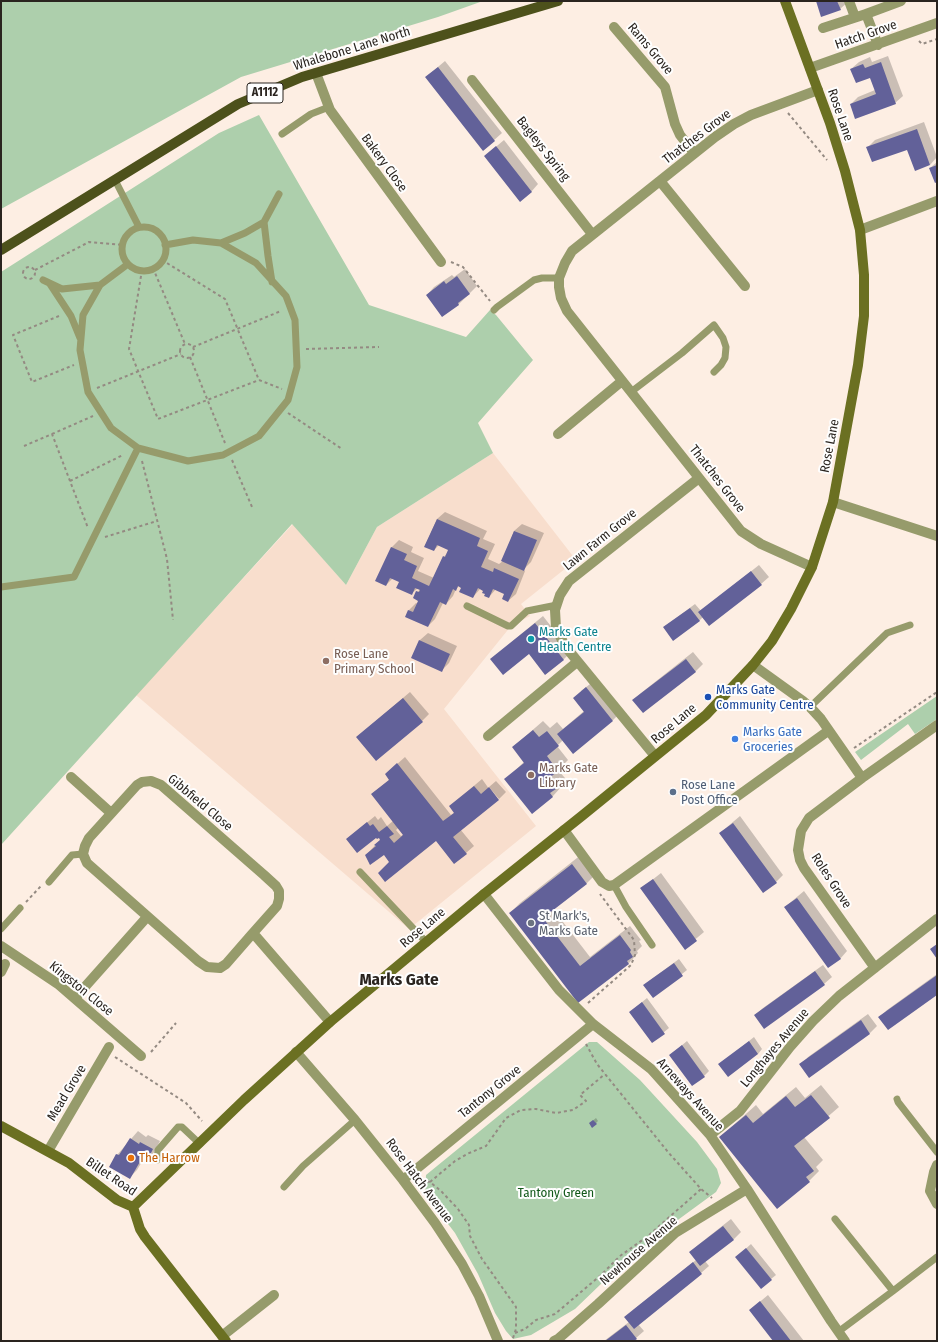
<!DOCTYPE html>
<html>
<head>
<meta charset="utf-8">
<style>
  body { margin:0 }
  #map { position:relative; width:938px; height:1342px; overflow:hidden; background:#fdeee3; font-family:"Fira Sans Condensed",sans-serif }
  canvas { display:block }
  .frame { position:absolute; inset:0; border:2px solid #2a241f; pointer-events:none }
</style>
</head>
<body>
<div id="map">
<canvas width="938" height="1342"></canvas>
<div class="frame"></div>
</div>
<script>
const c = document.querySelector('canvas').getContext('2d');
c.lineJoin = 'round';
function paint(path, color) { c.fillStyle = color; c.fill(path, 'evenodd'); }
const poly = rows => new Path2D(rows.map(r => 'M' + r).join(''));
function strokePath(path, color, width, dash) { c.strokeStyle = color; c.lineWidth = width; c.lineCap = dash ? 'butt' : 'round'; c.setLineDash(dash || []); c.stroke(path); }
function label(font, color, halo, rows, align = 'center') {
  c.font = font + ' "Fira Sans Condensed",sans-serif'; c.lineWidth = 4; c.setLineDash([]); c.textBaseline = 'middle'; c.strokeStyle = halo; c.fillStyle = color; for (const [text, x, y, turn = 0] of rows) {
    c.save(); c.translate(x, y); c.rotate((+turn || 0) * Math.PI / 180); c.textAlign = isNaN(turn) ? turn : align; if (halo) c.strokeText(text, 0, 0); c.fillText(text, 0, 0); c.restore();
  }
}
paint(poly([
  [493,453,576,560,521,604,530,616,511,626,444,709,536,826,409,929,136,695,293,524,346,585,377,527]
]), '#f8decd');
paint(poly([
  [1,1,483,1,438,17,241,77,1,209],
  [259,115,369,305,466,337,490,310,496,315,533,360,478,423,493,453,377,527,346,585,292,524,1,845,1,272,219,133],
  [937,696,937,719,915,734,908,724,861,760,855,752],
  [589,1042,597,1042,640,1080,697,1142,717,1169,721,1183,716,1192,660,1233,603,1282,575,1309,531,1335,513,1339,506,1331,495,1313,478,1274,455,1233,425,1194,426,1175]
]), '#adcfac');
paint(poly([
  [817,1,847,1,848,2,840,9],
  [888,56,903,96,895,103,851,104,858,97,875,90,870,77,851,69,859,62,870,57,872,62],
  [445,61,502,133,483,150,426,77],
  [924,122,937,157,930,165,908,148,868,147,875,140],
  [504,140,538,184,531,192,485,156],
  [937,162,937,181,930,168],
  [465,269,477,286,459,304,442,316,427,295,434,287,452,275,454,277],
  [445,512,487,531,483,539,495,544,488,559,499,564,503,561,514,531,522,524,544,533,531,562,523,570,525,571,516,594,508,601,506,594,496,589,489,597,485,590,481,588,473,597,459,586,456,589,453,596,446,604,443,603,435,619,428,626,406,616,409,610,416,603,418,604,419,600,414,598,420,589,418,588,411,594,400,581,393,578,386,585,391,548,399,540,413,547,411,552,424,558,418,571,434,578,444,557,450,549,439,545,434,550,425,546,437,519],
  [759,565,769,577,761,584,703,617,699,621,664,627,695,604,701,611],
  [543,616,571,652,564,659,546,674,529,653,491,659],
  [428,633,457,646,449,663,442,670,413,657,420,640],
  [693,652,703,664,695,672,634,700,641,693],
  [594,681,620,713,613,720,563,740,557,746,568,760,558,770,565,778,560,783,562,786,553,796,532,812,506,779,524,762,513,747,543,721,550,728,557,722,563,729,584,711,581,691],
  [410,692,429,714,422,721,357,737],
  [405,757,451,815,455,812,450,806,482,779,497,800,460,829,474,846,466,853,436,840,391,862,384,853,366,855,381,839,379,837,347,839,375,816,378,820,381,817,387,826,393,821,372,794,390,779,386,774],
  [399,827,404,834,401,836,396,830],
  [496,781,506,792,499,799,489,787],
  [740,816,783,875,776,882,720,833],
  [582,854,597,873,587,883,553,909,590,957,630,926,641,940,639,941,642,946,637,951,638,953,629,963,579,1001,510,913,520,903],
  [661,873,704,932,685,948,642,888],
  [804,891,847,951,840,959,785,907],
  [679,959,687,970,653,997,649,981],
  [823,965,832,977,824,984,755,1015,763,1008],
  [937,974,937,994,880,1017,887,1010],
  [647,998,669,1028,652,1042,630,1012],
  [868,1014,877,1026,870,1033,809,1077,801,1065,808,1057],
  [754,1037,762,1049,758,1054,720,1064],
  [687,1041,709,1071,704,1076,675,1051],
  [821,1085,839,1107,804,1137,823,1160,816,1167,819,1171,809,1181,720,1137,756,1105,763,1114,796,1087,805,1098],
  [596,1118,598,1121,592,1127,590,1123],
  [138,1131,146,1137,148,1135,160,1141,153,1154,146,1162,143,1160,137,1170,130,1177,117,1155],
  [731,1219,741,1232,734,1239,705,1261,709,1266,701,1273,638,1324,644,1331,636,1338,633,1341,604,1341,629,1322,633,1310,696,1260,690,1252,698,1245],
  [751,1244,776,1275,771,1279,741,1253],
  [768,1295,804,1341,774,1341,750,1310]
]), '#0003');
paint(poly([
  [816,1,837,1,841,10,821,17],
  [881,62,896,104,855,119,850,104,876,94,870,78,856,83,850,69,863,64,865,68],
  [438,67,495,141,483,151,425,77],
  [917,129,930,165,915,171,907,150,872,162,866,147],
  [496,146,532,192,520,202,484,156],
  [937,165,937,182,935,183,929,168],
  [457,276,470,294,458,303,459,305,442,317,426,295,444,281,446,284],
  [437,519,480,538,477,546,488,551,481,567,493,572,494,568,519,579,508,602,502,599,504,594,493,589,489,598,484,596,485,594,482,593,483,591,478,588,473,598,459,592,461,588,458,586,456,591,453,589,446,605,440,602,428,627,405,617,408,610,413,612,418,601,413,598,416,591,419,592,420,590,415,588,412,595,396,588,399,582,390,578,386,586,375,581,391,547,407,554,404,560,417,566,412,578,429,586,443,556,445,557,448,550,437,545,434,551,424,547],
  [514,531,537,540,524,571,501,561],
  [751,571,762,585,709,626,698,612],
  [690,608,700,621,673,641,663,627],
  [535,623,564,660,545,675,529,654,503,675,490,659],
  [419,640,450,654,442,672,411,658],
  [686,659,696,672,643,713,632,700],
  [586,687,613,721,573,754,557,734,584,712,573,698],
  [403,698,423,722,376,761,356,737],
  [533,730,539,737,547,731,559,746,547,756,558,771,548,779,556,789,550,793,553,797,532,814,504,779,524,763,512,747],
  [397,763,443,821,454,813,449,806,474,786,481,794,489,787,499,800,453,837,467,854,454,864,436,841,385,882,378,873,389,862,384,855,370,865,365,855,376,846,374,845,380,840,379,838,377,839,376,838,357,853,346,839,367,822,370,826,373,824,379,832,387,826,394,834,389,837,394,843,403,835,371,794,389,780,385,774],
  [733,823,777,883,763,893,719,833],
  [572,864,587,884,543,918,580,966,620,935,631,950,630,952,633,957,627,961,629,964,578,1003,509,913],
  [653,879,697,941,685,950,640,888],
  [797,898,841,959,828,968,784,907],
  [937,944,937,959,930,949],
  [674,963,683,976,653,998,643,985],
  [815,971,825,985,764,1029,754,1015],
  [937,975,937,995,888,1030,878,1017],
  [642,1002,665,1034,652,1043,629,1012],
  [861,1020,870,1034,809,1078,799,1064],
  [749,1041,758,1054,728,1077,718,1064],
  [682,1045,705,1077,692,1086,669,1055],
  [811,1095,830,1118,794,1146,814,1171,806,1177,810,1182,777,1209,719,1137,746,1115,753,1123,786,1096,795,1107],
  [593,1120,597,1124,592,1128,589,1123],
  [130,1138,139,1144,140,1142,153,1149,146,1163,141,1160,130,1179,109,1167,116,1154,119,1155],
  [723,1226,734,1240,700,1266,689,1252],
  [746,1248,772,1280,761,1289,735,1257],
  [693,1262,702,1274,634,1329,624,1317],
  [760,1301,791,1341,773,1341,749,1310],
  [626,1325,637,1339,634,1341,605,1341]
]), '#626199');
strokePath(poly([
  [919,41,922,44,937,39],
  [788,113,827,160],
  [162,260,225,299,259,380,282,389],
  [451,262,463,267,490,301],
  '23 273a6 6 0 1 1 12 0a6 6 0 1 1-12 0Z',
  [153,268,185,344],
  [35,270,89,242,123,245],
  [142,270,129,349,158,419,259,380],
  [59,316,13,335,32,382,74,365],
  '180 351a7 7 0 1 1 14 0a7 7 0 1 1-14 0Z',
  [193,347,281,311],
  [306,349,379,347],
  [190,357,225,443],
  [97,388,181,354],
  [288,413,342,449],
  [52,434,93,416],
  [24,446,52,434,88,528],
  [232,460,252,507],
  [142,461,167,559,173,620],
  [70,481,123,455],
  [105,537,157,521],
  [854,748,937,692],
  [26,902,41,886],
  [588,1003,631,965,635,955,634,940,600,894],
  [586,1044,597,1064,668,1152,701,1189,712,1198],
  [151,1052,176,1023],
  [115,1057,186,1103,202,1121],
  [421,1180,430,1182,441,1191,458,1209,469,1225,470,1236,482,1259,516,1307,516,1329,512,1341],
  [430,1182,455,1161,467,1154,486,1146,506,1118,521,1110,536,1109,556,1113,573,1110,586,1101,580,1095,605,1074],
  [515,1333,525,1329,536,1320,555,1314,601,1275,620,1256,648,1236,701,1189]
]), '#948a82', 2, [3, 3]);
strokePath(poly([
  [282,134,311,114,329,107],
  [115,180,139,227],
  '122 249a22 22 0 1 1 44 0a22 22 0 1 1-44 0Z',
  [221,243,245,233,264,222],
  [128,264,100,285,83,315,80,350,88,392,111,428,138,448,188,461,223,455,259,436,288,400,297,367,295,320,286,296,256,263,221,243,193,240,165,245],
  [43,280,62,289,100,285],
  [272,282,268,256,264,222,279,194],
  [50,284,71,316,80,338],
  [494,310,497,307,534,280,542,278,559,278],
  [631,392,682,353,714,325,723,338,726,347,725,358,721,365,714,372],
  [1,587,74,577,138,448],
  [467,606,508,626,511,626,527,611,557,605],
  [810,707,887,633,910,625],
  [360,872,427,943],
  [49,882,72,855,83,854],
  [614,885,626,907,652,945],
  [1,929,20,908],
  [897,1099,898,1102,937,1152],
  [157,1160,158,1150,178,1127,182,1127,200,1144],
  [284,1187,303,1166,355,1120],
  [835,1219,893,1291,937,1257],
  [838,1332,893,1291]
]), '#969b6b', 7);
strokePath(poly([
  [849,1,855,17],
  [866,14,901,1],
  [614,27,665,87,675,124,680,135,694,153],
  [823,28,866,14,878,45],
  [810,68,937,23],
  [316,73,330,110,441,262],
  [472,80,592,234],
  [660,181,745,286],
  [860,230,937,201],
  [558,434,622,381],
  [833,502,937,536],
  [812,567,761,544,741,531,567,311,561,298,559,287,559,278,565,263,572,251,715,137,734,124,751,115,818,90],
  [753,665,803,701,810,707,821,719,862,778],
  [488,736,577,662],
  [655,756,565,646,556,628,555,610,560,595,569,581,699,478],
  [71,777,111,813],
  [564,830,602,882,609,886,614,885,828,731],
  [484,894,559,990,593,1024,651,1069,710,1135,747,1189,831,1321,845,1341],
  [253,933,277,906,279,899,279,891,276,886,264,875,161,785,151,781,142,782,137,785,89,838,85,846,83,854,87,863,198,961,207,967,220,968,226,964,253,933,330,1022],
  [1,946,58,984,141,1056],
  [875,968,804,868,800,860,798,850,801,831,809,818,862,778,937,725],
  [1,972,5,964],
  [75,998,147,917],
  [296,1052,355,1120,403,1180,435,1223,462,1264,479,1296,498,1341],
  [710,1135,740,1111,790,1047,813,1021,839,996,937,919],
  [48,1151,109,1047],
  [937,1165,934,1172,930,1191,937,1204],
  [403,1180,593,1024],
  [222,1336,274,1295],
  [554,1341,558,1339,598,1304,675,1233,747,1189]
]), '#969b6b', 10);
strokePath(poly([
  [1,1126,69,1163,117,1200,133,1207,140,1229,145,1237,226,1341],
  [133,1207,244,1100,330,1022,484,894,583,815,706,715,753,665,772,641,791,609,812,567,833,502,858,365,864,316,864,275,860,230,845,171,830,123,785,1]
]), '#6b7022', 10);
strokePath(poly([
  [1,250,238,104,302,77,558,1]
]), '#4d511b', 10);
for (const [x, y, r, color] of [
  [531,639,4,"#0f9aa8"],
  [326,661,4,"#8d6e63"],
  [708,697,4,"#1a4fb4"],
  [735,739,4,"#3f7fe0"],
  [531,775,4,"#8d6e63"],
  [673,792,4,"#5c6f8a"],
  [531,923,4,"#6b7280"],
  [131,1158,4,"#e8710a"]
]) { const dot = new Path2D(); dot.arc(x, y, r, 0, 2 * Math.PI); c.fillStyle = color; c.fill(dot); strokePath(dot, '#fefefe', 1.5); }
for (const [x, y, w] of [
  [265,93,36]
]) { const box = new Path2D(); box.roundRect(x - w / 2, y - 10, w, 20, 3); c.fillStyle = '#fefefe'; c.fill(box); strokePath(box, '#2a241f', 1); }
label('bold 12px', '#2a241f', null, [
  ["A1112",265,93]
]);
label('13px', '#2a241f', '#fefefe', [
  ["Hatch Grove",866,35,-19],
  ["Whalebone Lane North",352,49,-17],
  ["Rams Grove",650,49,50],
  ["Rose Lane",840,115,71],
  ["Thatches Grove",697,137,-37],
  ["Bagleys Spring",543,149,52],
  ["Bakery Close",384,163,54],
  ["Rose Lane",830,446,-79],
  ["Thatches Grove",717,479,52],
  ["Lawn Farm Grove",600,540,-39],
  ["Rose Lane",674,724,-40],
  ["Gibbfield Close",200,803,40],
  ["Roles Grove",831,881,57],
  ["Rose Lane",423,928,-40],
  ["Kingston Close",81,989,39],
  ["Longhayes Avenue",775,1048,-50],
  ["Tantony Grove",490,1092,-39],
  ["Mead Grove",67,1093,-59],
  ["Arneways Avenue",690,1095,48],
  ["Billet Road",111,1177,34],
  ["Rose Hatch Avenue",419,1181,53],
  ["Newhouse Avenue",639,1251,-41]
]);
label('13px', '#0d838f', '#fefefe', [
  ["Marks Gate",539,632],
  ["Health Centre",539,647]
], 'left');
label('13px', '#785e54', '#fefefe', [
  ["Rose Lane",334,654],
  ["Primary School",334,669],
  ["Marks Gate",539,768],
  ["Library",539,783]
], 'left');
label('13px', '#164399', '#fefefe', [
  ["Marks Gate",716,690],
  ["Community Centre",716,705]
], 'left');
label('13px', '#366cbe', '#fefefe', [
  ["Marks Gate",743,732],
  ["Groceries",743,747]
], 'left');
label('13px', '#4e5e75', '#fefefe', [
  ["Rose Lane",681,785],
  ["Post Office",681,800]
], 'left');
label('13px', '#5b616d', '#fefefe', [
  ["St Mark's,",539,916],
  ["Marks Gate",539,931]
], 'left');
label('13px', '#c56008', '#fefefe', [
  ["The Harrow",139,1158]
], 'left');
label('13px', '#135a1b', '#fefefe', [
  ["Tantony Green",556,1193]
]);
label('bold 17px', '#2a241f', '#fefefe', [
  ["Marks Gate",399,980]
]);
</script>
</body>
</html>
